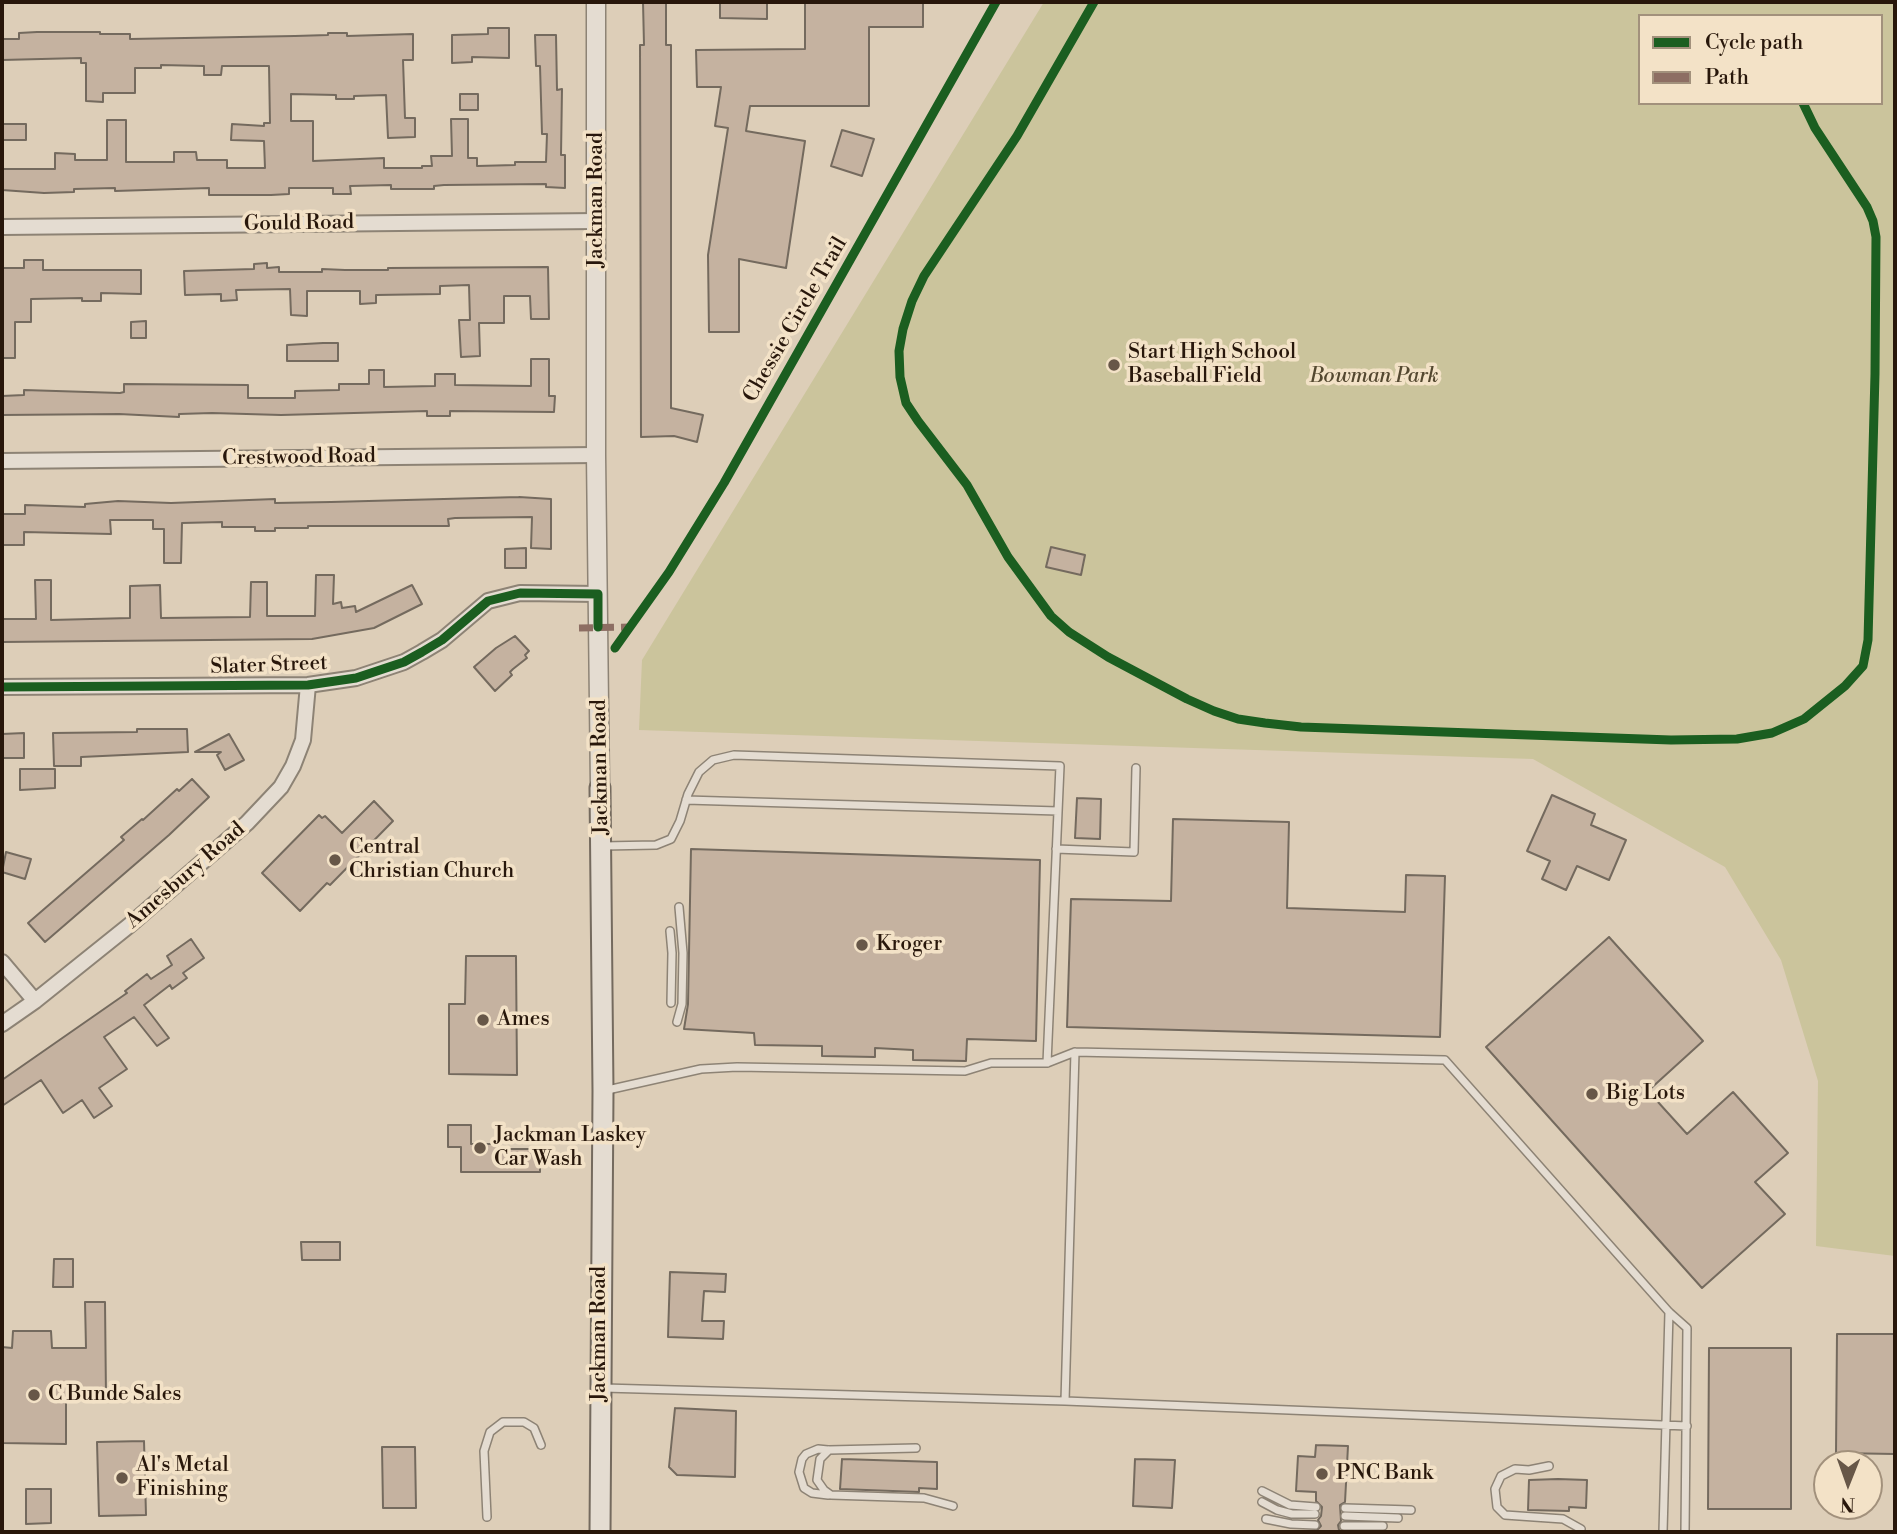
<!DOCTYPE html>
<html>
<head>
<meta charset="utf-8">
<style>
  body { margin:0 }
  #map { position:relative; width:1897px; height:1534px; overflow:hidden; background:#ddceb8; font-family:"Libre Bodoni",serif }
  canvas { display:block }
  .frame { position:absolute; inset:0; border:4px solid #28170b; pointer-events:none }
  .legend { position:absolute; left:1638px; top:14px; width:245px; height:91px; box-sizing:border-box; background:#f3e2c7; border:2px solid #a2917c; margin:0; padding:9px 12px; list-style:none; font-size:21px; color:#28170b }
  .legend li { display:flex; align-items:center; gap:14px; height:35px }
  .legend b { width:35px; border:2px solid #a2917c }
  .north { position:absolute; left:1813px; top:1450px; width:70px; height:70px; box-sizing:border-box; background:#f3e2c7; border:2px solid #a2917c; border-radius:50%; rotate:181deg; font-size:19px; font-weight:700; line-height:28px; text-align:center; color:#28170b }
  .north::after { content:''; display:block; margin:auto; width:24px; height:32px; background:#675748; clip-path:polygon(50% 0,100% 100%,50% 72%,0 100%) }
</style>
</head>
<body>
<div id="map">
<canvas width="1897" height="1534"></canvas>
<div class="frame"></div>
<ul class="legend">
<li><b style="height:9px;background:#1b5e20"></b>Cycle path</li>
<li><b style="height:9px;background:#8d6e63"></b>Path</li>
</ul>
<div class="north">N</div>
</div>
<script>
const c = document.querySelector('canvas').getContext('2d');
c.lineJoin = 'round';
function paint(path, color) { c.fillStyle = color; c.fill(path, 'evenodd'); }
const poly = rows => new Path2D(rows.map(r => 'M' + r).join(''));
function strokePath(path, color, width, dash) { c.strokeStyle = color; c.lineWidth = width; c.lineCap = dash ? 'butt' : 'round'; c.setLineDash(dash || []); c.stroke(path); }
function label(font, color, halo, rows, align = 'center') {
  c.font = font + ' "Libre Bodoni",serif'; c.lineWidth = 7; c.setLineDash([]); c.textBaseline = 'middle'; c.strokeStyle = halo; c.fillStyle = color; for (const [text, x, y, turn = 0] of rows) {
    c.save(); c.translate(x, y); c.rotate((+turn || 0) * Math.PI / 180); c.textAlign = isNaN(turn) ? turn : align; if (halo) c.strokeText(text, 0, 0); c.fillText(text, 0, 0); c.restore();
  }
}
paint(poly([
  [1044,2,1895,2,1895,1256,1816,1246,1818,1081,1781,960,1725,867,1533,759,639,730,642,660],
  [1640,16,1881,16,1881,103,1640,103]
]), '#cbc49c');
const building = poly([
  [643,2,666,2,666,45,671,45,671,408,703,415,697,442,674,436,641,437,640,45,644,45,643,2],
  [720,2,767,2,767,19,720,18,720,2],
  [805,2,923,2,923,27,869,27,869,106,750,106,746,131,805,141,786,268,739,259,739,332,709,332,708,255,728,128,715,126,721,87,697,87,696,50,805,49,805,2],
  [488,28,509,28,509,58,472,57,472,62,452,63,452,35,488,34,488,28],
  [37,32,100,32,100,34,130,34,130,39,295,36,328,35,328,33,347,33,347,36,413,34,413,60,403,60,405,118,415,118,415,137,388,138,386,95,354,96,354,99,336,99,336,95,291,94,291,121,313,121,313,161,384,158,384,168,422,168,422,166,432,166,431,156,452,156,451,119,468,119,468,158,477,158,477,166,515,165,515,162,546,162,547,134,542,134,540,66,536,66,535,35,556,35,557,90,562,89,561,155,565,155,565,188,546,187,546,184,444,185,434,186,434,189,391,189,391,185,350,186,351,194,333,194,333,188,289,188,289,194,271,195,209,195,209,188,115,191,115,188,74,189,74,192,44,193,2,190,2,169,55,169,55,153,75,154,75,160,107,160,107,120,126,120,126,162,174,162,174,152,196,152,197,160,227,160,227,168,265,168,264,141,231,140,232,124,264,126,264,123,270,123,269,66,222,66,221,75,204,75,204,66,161,65,161,68,135,68,135,93,103,93,103,102,86,101,86,63,81,63,81,58,2,60,2,39,19,39,19,33,37,32],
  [460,94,478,94,478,110,460,110,460,94],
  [2,124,26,124,26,140,2,140,2,124],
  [842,130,874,139,862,176,831,166,842,130],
  [24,260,43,260,43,270,141,270,141,294,101,293,101,301,82,301,82,298,31,299,31,322,15,322,15,358,2,358,2,268,24,268,24,260],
  [267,263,267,268,279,267,279,272,322,272,322,269,345,270,388,270,388,268,548,267,549,319,531,319,530,296,504,296,504,323,479,323,480,356,461,357,459,320,470,320,469,285,440,286,440,294,376,295,376,303,360,304,360,291,307,291,307,316,291,315,290,289,236,290,237,300,221,301,221,294,185,295,184,271,254,269,254,264,267,263],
  [146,321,146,338,131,338,131,322,146,321],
  [323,343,338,343,338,361,287,361,287,345,323,343],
  [531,359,549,359,549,396,555,396,554,412,450,411,450,416,427,416,427,411,281,415,212,413,179,414,179,417,119,414,2,415,2,396,24,395,24,390,120,393,124,392,124,384,248,385,248,398,295,398,295,391,339,390,339,384,369,384,369,370,384,370,384,387,435,386,435,374,455,374,455,385,531,386,531,359],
  [519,497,551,499,551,549,531,548,532,517,455,518,448,519,449,526,308,526,308,528,275,528,275,531,255,531,255,527,222,527,222,522,182,523,181,563,164,563,164,529,153,529,153,520,110,520,111,534,24,532,24,545,2,545,2,514,25,514,25,505,85,507,85,504,118,501,171,503,275,499,275,503,331,502,519,497],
  [1051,547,1085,555,1081,575,1046,567,1051,547],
  [526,548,526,568,505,568,505,549,526,548],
  [316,575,334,575,333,604,341,602,342,608,355,606,356,612,412,585,422,604,374,628,312,639,2,642,2,619,36,619,35,580,51,580,51,620,130,618,130,586,160,585,161,618,250,617,251,582,267,582,267,616,315,616,316,575],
  [515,636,529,651,525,655,527,658,513,669,510,672,512,675,495,691,474,667,496,648,515,636],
  [137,729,187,729,188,752,81,757,81,766,54,766,53,733,137,732,137,729],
  [24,733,24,758,2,758,2,734,24,733],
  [229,734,244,760,225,770,217,755,221,752,195,752,229,734],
  [20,769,55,769,55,788,20,790,20,769],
  [192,779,209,797,169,835,45,942,28,923,124,840,121,837,142,819,143,820,177,789,179,791,192,779],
  [1552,795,1595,814,1591,825,1626,840,1609,880,1577,866,1566,890,1542,879,1550,861,1527,851,1552,795],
  [1077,798,1101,799,1100,839,1075,838,1077,798],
  [374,801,393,821,330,885,327,883,300,911,262,873,319,815,322,818,325,816,342,833,374,801],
  [1173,819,1289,822,1287,908,1405,912,1406,875,1445,876,1440,1037,1067,1027,1071,899,1171,901,1173,819],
  [691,849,1040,860,1036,1041,967,1039,966,1061,913,1060,913,1050,875,1048,875,1057,822,1056,822,1046,755,1045,754,1033,684,1029,688,1004,691,849],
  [6,852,31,859,25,879,2,872,6,852],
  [1609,937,1703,1041,1648,1091,1687,1134,1733,1092,1788,1153,1755,1182,1785,1214,1702,1288,1486,1047,1609,937],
  [191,939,204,958,183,973,187,978,172,989,170,985,144,1005,169,1038,157,1046,134,1017,104,1037,127,1069,99,1088,112,1106,94,1118,82,1100,63,1113,41,1080,2,1106,2,1080,127,993,125,991,147,974,151,979,172,965,167,956,191,939],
  [466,956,516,956,517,1075,449,1074,449,1004,465,1004,466,956],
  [448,1125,471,1125,471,1144,498,1144,499,1149,540,1149,540,1172,461,1172,461,1147,448,1147,448,1125],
  [301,1242,340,1242,340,1260,302,1260,301,1242],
  [54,1259,73,1259,73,1287,53,1287,54,1259],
  [670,1272,726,1274,725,1292,704,1291,702,1321,724,1321,723,1339,668,1337,670,1272],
  [85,1302,105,1302,106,1397,66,1397,66,1444,2,1443,2,1347,12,1348,13,1331,51,1331,52,1348,86,1348,85,1302],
  [1837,1334,1895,1334,1895,1454,1836,1453,1837,1334],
  [1709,1348,1791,1348,1791,1509,1708,1509,1709,1348],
  [675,1408,736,1411,735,1477,677,1475,669,1467,675,1408],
  [144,1441,146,1515,99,1516,97,1442,144,1441],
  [1316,1445,1348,1446,1345,1502,1340,1505,1341,1521,1338,1525,1339,1530,1344,1532,1315,1532,1321,1526,1318,1520,1321,1516,1322,1507,1316,1501,1316,1492,1296,1491,1298,1456,1315,1457,1316,1445],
  [382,1447,415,1447,416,1508,383,1508,382,1447],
  [842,1459,937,1462,937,1489,919,1488,919,1492,840,1489,842,1459],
  [1135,1459,1175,1460,1172,1508,1133,1506,1135,1459],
  [1558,1479,1587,1480,1586,1508,1569,1507,1569,1511,1528,1510,1529,1480,1558,1479],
  [26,1489,51,1489,51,1523,26,1524,26,1489]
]);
paint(building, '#c5b2a0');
strokePath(building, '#746a5e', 2);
const service = poly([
  [686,800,1058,811],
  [603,846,656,845,671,839,680,821,688,794,699,772,713,760,734,755,1060,766,1047,1063],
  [1056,849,1134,852,1136,768],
  [670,931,672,953,671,1003],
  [677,1022,682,1004,683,953,679,907],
  [603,1091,701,1069,737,1067,965,1071,991,1063,1047,1063,1075,1052,1445,1060,1669,1312,1687,1328,1685,1532],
  [604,1388,1065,1401,1687,1426],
  [1065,1401,1075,1052],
  [916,1448,829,1450,820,1459,817,1480,824,1490,831,1495,924,1498,953,1506],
  [1549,1466,1529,1470,1515,1469,1501,1476,1495,1489,1497,1507,1505,1515,1563,1519,1581,1529],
  [1262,1491,1290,1505,1316,1507],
  [828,1495,812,1493,804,1488,799,1472,802,1459,806,1454,818,1449,828,1450],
  [1262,1502,1277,1510,1292,1514,1315,1514],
  [1345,1508,1411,1510],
  [1345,1516,1398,1518],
  [487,1517,484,1451,490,1432,503,1422,524,1422,534,1428,541,1445],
  [1266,1519,1291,1524,1315,1525],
  [1344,1526,1383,1526],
  [1663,1532,1669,1312]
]);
const minor = poly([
  [2,227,597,221],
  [2,461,596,455],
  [2,687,308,685,356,678,404,662,422,652,442,640,488,601,520,593,598,594],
  [2,962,35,1001],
  [2,1024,35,1001,131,924,247,823,281,787,293,766,303,740,308,685]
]);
const tertiary = poly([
  [596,2,596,455,600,788]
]);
const secondary = poly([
  [600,1532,603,1091,600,788]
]);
strokePath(service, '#8d8375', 10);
strokePath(minor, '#8d8375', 18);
strokePath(tertiary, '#8d8375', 21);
strokePath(secondary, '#746a5e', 23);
strokePath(service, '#e4dcd1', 7);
strokePath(minor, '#e4dcd1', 14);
strokePath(tertiary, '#e4dcd1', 18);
strokePath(secondary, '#e4dcd1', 19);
strokePath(poly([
  [579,628,630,627]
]), '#8d6e63', 7, [14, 7]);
strokePath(poly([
  [1094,2,1017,136,924,276,912,301,903,329,899,351,900,377,906,403,918,421,967,485,1008,557,1051,616,1069,632,1108,657,1187,699,1214,711,1238,719,1265,723,1301,727,1671,740,1737,739,1772,733,1804,719,1845,686,1863,666,1868,640,1875,374,1876,237,1873,221,1867,207,1815,128,1803,103],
  [615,648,669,572,724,483,996,2],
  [2,687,308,685,356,678,404,662,422,652,442,640,488,601,520,593,598,594,598,627]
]), '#1b5e20', 9);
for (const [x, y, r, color] of [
  [1114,365,7,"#675748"],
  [335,860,7,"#675748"],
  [862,945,7,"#675748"],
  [483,1020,7,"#675748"],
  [1592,1094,7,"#675748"],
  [480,1148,7,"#675748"],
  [34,1395,7,"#675748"],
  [1322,1474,7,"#675748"],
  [122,1478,7,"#675748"]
]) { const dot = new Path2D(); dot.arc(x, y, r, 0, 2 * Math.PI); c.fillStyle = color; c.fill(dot); strokePath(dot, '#f3e2c7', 2.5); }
label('21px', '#28170b', '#f3e2c7', [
  ["Jackman Road",597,200,-90],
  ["Gould Road",299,224,-1],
  ["Chessie Circle Trail",796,320,-60],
  ["Crestwood Road",299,458,-1],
  ["Slater Street",269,666,-2],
  ["Jackman Road",601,767,-91],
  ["Amesbury Road",186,876,-41],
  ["Jackman Road",600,1334,-90]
]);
label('21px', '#28170b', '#f3e2c7', [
  ["Start High School",1128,353],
  ["Baseball Field",1128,377],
  ["Central",349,848],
  ["Christian Church",349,872],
  ["Kroger",876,945],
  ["Ames",497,1020],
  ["Big Lots",1606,1094],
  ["Jackman Laskey",494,1136],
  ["Car Wash",494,1160],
  ["C Bunde Sales",48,1395],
  ["Al's Metal",136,1466],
  ["Finishing",136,1490],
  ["PNC Bank",1336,1474]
], 'left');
label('italic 21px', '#544830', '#f3e2c7', [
  ["Bowman Park",1374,377]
]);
</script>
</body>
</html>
